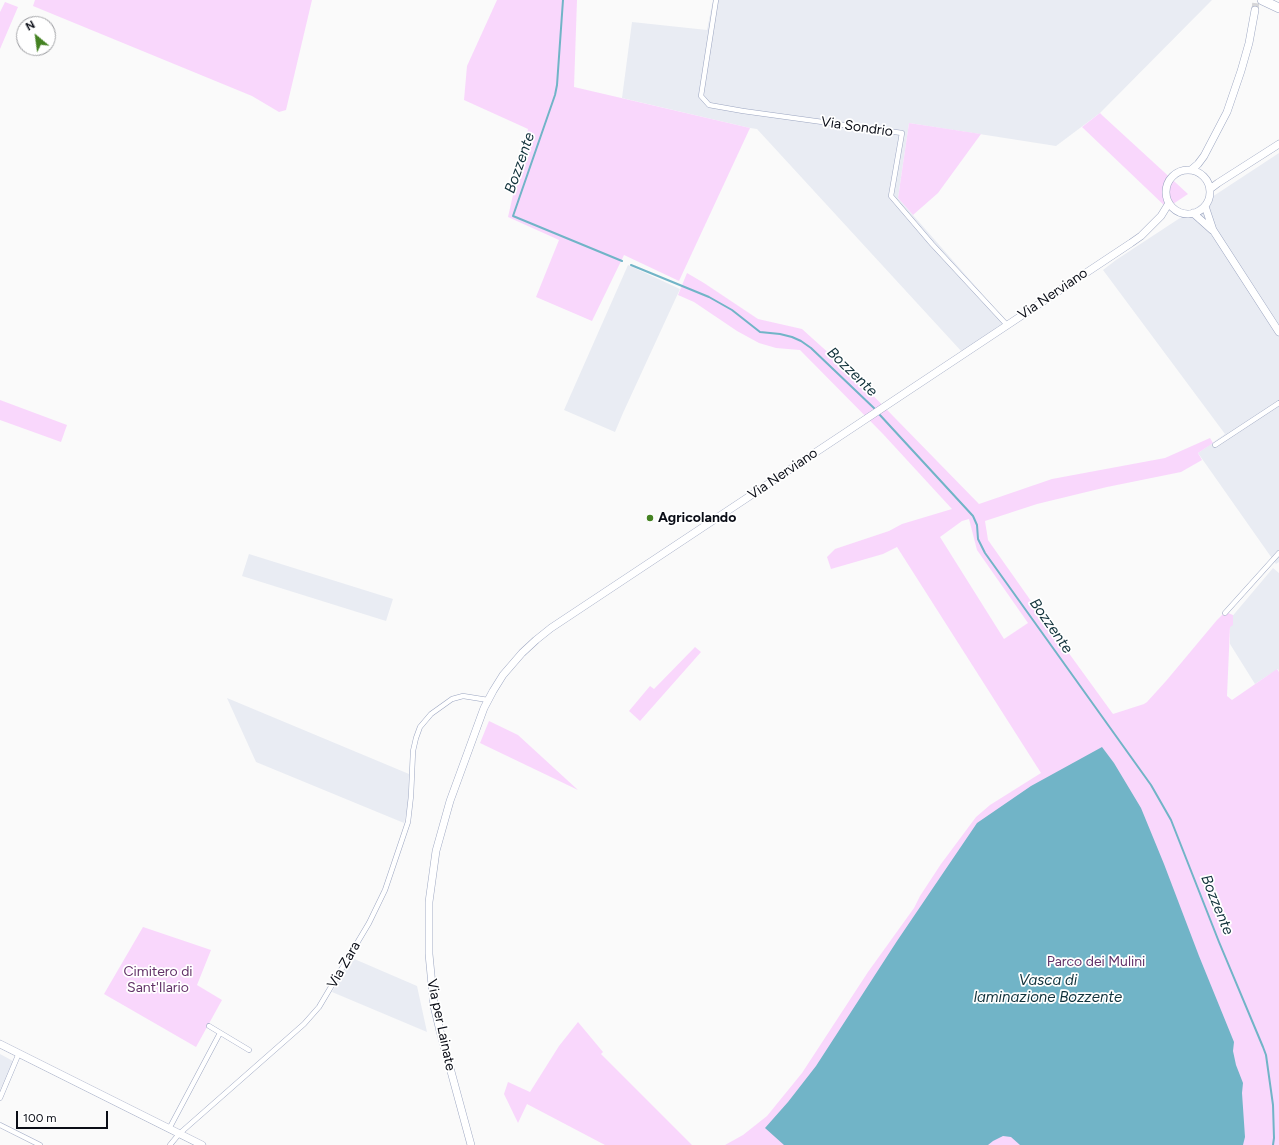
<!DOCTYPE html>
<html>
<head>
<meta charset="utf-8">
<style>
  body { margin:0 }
  #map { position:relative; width:1279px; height:1145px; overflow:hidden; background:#fafafa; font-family:Figtree,sans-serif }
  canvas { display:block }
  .north { position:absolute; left:16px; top:16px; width:40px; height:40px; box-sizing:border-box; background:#fff; border:1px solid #9d9ea2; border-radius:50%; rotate:331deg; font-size:11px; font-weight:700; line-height:16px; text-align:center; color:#0a0d16 }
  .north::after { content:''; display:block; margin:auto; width:14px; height:18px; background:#448222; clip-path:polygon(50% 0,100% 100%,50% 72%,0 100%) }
  .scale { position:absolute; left:16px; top:1111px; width:92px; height:18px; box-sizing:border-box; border:2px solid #0a0d16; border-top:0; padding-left:5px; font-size:12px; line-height:14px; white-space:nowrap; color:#0a0d16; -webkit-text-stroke:3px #fff; paint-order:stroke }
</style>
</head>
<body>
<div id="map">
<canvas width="1279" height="1145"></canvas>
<div class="north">N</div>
<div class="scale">100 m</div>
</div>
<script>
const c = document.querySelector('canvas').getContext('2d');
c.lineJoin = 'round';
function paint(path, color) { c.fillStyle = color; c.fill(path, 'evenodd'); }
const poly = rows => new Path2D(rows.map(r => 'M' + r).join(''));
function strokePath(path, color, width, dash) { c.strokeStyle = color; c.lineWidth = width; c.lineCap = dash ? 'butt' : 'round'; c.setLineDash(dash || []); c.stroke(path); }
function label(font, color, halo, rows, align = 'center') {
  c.font = font + ' Figtree,sans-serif'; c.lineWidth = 3.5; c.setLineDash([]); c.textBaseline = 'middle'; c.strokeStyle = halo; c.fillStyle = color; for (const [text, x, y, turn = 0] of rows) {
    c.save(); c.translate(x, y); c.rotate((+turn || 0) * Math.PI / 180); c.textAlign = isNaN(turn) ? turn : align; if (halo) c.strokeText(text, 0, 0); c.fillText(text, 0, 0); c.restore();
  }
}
paint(poly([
  [713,0,1212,0,1100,113,1056,146,909,123,898,198,1006,321,962,352,757,129,750,128,622,98,632,22,707,30],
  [1279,153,1279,562,1276,564,1198,453,1225,434,1103,270,1116,260],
  [628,265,680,289,623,413,615,432,564,410],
  [249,554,393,599,386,621,242,576],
  [1273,568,1279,573,1279,671,1278,669,1255,684,1230,644,1230,619],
  [227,698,409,774,408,807,404,823,256,762],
  [352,958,417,986,427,1032,332,992],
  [0,1054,13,1061,0,1090]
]), '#e9ecf3');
paint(poly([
  [35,0,312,0,286,110,279,112,252,96,33,6],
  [497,0,577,0,574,87,750,128,679,281,624,255,592,321,536,297,559,240,508,217,528,129,464,100,467,66],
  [5,2,18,7,0,49,0,12],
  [1100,113,1103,116,1188,194,1167,208,1082,127],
  [909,123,981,134,938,193,913,215,898,198],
  [687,273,704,283,758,319,802,329,852,374,979,504,1052,479,1165,458,1210,438,1213,443,1198,453,1202,460,1181,472,1107,487,1037,504,985,521,988,540,1031,601,1113,714,1144,704,1147,702,1166,681,1217,620,1223,614,1228,613,1233,615,1233,625,1230,627,1227,696,1232,700,1277,669,1279,672,1279,1145,725,1145,743,1135,767,1116,802,1073,868,972,914,908,920,896,941,864,976,817,990,805,1041,773,897,547,883,554,831,569,827,557,835,549,889,531,902,524,952,509,883,434,800,350,776,348,759,343,737,331,694,302,678,295],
  [969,519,977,550,1028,623,1004,639,940,537,962,521],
  [0,400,67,425,61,442,0,420],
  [695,647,701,652,640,721,629,711,650,686,654,689],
  [489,721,518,735,578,790,480,743],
  [143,927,211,950,197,985,222,1000,196,1047,104,994],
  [578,1022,603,1052,601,1054,692,1145,605,1145,527,1104,518,1123,504,1094,508,1082,530,1092,559,1046]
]), '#f9d7fc');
paint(poly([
  [1102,747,1114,763,1141,808,1164,864,1199,956,1234,1042,1233,1051,1236,1065,1243,1083,1242,1093,1245,1137,1243,1145,1020,1145,1011,1137,1003,1136,993,1141,988,1145,784,1145,765,1128,788,1102,816,1066,897,941,977,823,1031,786]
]), '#71b4c7');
strokePath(poly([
  [563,0,557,85,555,95,513,216,622,261],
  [631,265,709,297,732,310,760,332,780,334,792,337,801,341,811,348,876,410],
  [879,414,973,516,977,525,978,539,985,553,1151,785,1171,820,1219,942,1263,1047,1266,1055,1273,1105,1274,1138,1273,1145]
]), '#71b4c7', 2);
strokePath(poly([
  [1255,10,1256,0]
]), '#d6d6d8', 7, [7, 3.5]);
const street = poly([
  [716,0,701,96,709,105,743,111,902,133,891,196,932,244,1007,325],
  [1215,445,1279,403],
  [1225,613,1279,553],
  [209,1026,249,1050],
  [0,1098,19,1053],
  [0,1125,40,1145],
  [169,1129,220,1033],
  [170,1145,179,1134,304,1024,319,1007,369,923,385,890,408,822,411,796,413,751,416,738,420,727,431,714,452,699,463,696,488,700]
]);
const secondary = poly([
  [1191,170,1198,164,1204,156,1227,112,1241,71,1249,43,1255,10],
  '1166 192a22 22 0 1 1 44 0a22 22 0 1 1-44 0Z',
  [1210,189,1218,183,1279,144],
  [1205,206,1213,230,1279,332],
  [1193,213,1212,230],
  [0,1044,202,1145],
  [471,1145,440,1031,434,1006,429,954,429,902,436,851,450,801,484,708,493,691,503,675,522,653,536,640,551,628,1131,243,1141,236,1161,216,1169,203]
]);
const highway = poly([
  [1262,0,1279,8]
]);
strokePath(street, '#9ca6c1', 5.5);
strokePath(secondary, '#9ca6c1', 8);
strokePath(highway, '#9ca6c1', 10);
strokePath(street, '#fff', 4.5);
strokePath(secondary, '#fff', 7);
strokePath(highway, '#fff', 9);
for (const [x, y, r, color] of [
  [650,518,4,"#448222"]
]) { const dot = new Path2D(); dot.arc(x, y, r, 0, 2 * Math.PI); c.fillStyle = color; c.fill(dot); strokePath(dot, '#fff', 1.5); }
label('14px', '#0a0d16', '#fff', [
  ["Via Sondrio",857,127,8],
  ["Via Nerviano",1053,294,-34],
  ["Via Nerviano",783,474,-34],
  ["Via Zara",344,965,-60],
  ["Via per Lainate",441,1025,78]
]);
label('bold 14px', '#0a0d16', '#fff', [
  ["Agricolando",658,518]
], 'left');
label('14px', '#623268', '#fff', [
  ["Parco dei Mulini",1096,962],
  ["Cimitero di",158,972],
  ["Sant'Ilario",158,988]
]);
label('italic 15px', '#10313a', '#fff', [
  ["Bozzente",520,163,-71],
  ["Bozzente",852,372,44],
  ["Bozzente",1051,626,55],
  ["Bozzente",1217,905,68],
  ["Vasca di",1048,981],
  ["laminazione Bozzente",1048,998]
]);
</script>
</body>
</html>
